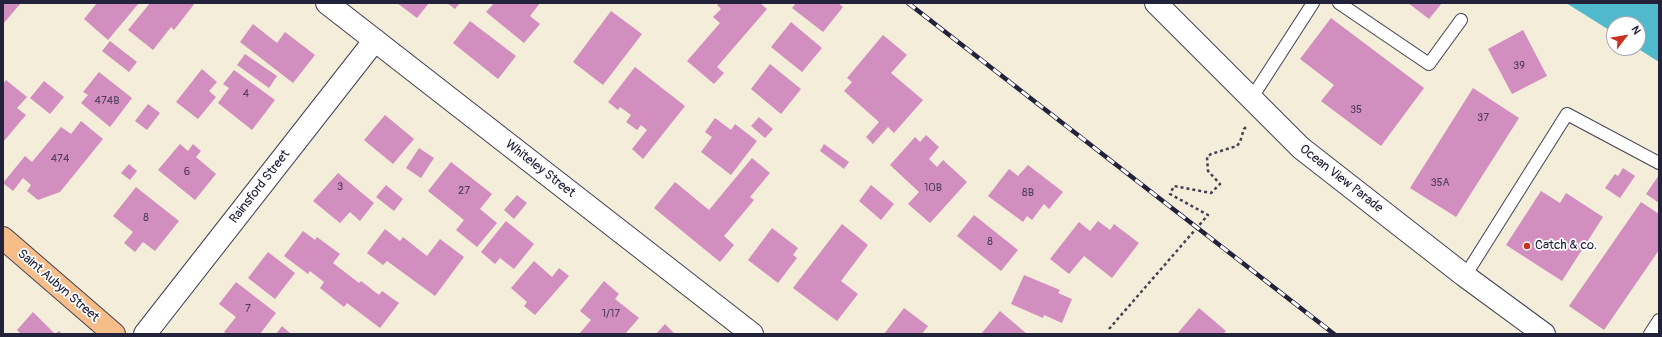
<!DOCTYPE html>
<html>
<head>
<meta charset="utf-8">
<style>
  body { margin:0 }
  #map { position:relative; width:1662px; height:337px; overflow:hidden; background:#f4edda; font-family:Pangolin,sans-serif }
  canvas { display:block }
  .frame { position:absolute; inset:0; border:4px solid #22223b; pointer-events:none }
  .north { position:absolute; left:1606px; top:16px; width:40px; height:40px; box-sizing:border-box; background:#fff; border:1px solid #a7a7b1; border-radius:50%; rotate:59deg; font-size:11px; font-weight:700; line-height:16px; text-align:center; color:#22223b }
  .north::after { content:''; display:block; margin:auto; width:14px; height:18px; background:#c8321e; clip-path:polygon(50% 0,100% 100%,50% 72%,0 100%) }
</style>
</head>
<body>
<div id="map">
<canvas width="1662" height="337"></canvas>
<div class="frame"></div>
<div class="north">N</div>
</div>
<script>
const c = document.querySelector('canvas').getContext('2d');
c.lineJoin = 'round';
function paint(path, color) { c.fillStyle = color; c.fill(path, 'evenodd'); }
const poly = rows => new Path2D(rows.map(r => 'M' + r).join(''));
function strokePath(path, color, width, dash) { c.strokeStyle = color; c.lineWidth = width; c.lineCap = dash ? 'butt' : 'round'; c.setLineDash(dash || []); c.stroke(path); }
function label(font, color, halo, rows, align = 'center') {
  c.font = font + ' Pangolin,sans-serif'; c.lineWidth = 3.5; c.setLineDash([]); c.textBaseline = 'middle'; c.strokeStyle = halo; c.fillStyle = color; for (const [text, x, y, turn = 0] of rows) {
    c.save(); c.translate(x, y); c.rotate((+turn || 0) * Math.PI / 180); c.textAlign = isNaN(turn) ? turn : align; if (halo) c.strokeText(text, 0, 0); c.fillText(text, 0, 0); c.restore();
  }
}
paint(poly([
  [1566,3,1659,3,1659,62,1637,48,1638,24,1614,24,1614,33]
]), '#50bacc');
paint(poly([
  [3,3,21,3,3,24],
  [97,3,139,3,108,40,84,19],
  [150,3,195,3,174,30,171,27,153,50,128,30],
  [397,3,429,3,417,18],
  [447,3,460,3,455,9],
  [494,3,540,3,530,16,540,24,524,43,486,12],
  [719,3,760,3,767,9,717,67,724,73,714,84,687,61,720,23,713,17,721,9,717,5],
  [796,3,838,3,843,7,823,32,792,8],
  [1408,3,1442,3,1429,19],
  [611,11,642,34,603,85,573,62],
  [1331,18,1424,88,1381,146,1321,101,1334,85,1300,59],
  [470,21,516,56,498,79,453,43],
  [791,22,822,48,802,72,771,47],
  [253,24,277,43,285,32,315,55,293,83,240,42],
  [1523,30,1547,76,1512,94,1488,49],
  [883,35,907,55,891,73,923,100,894,133,888,127,873,144,866,137,879,122,844,91,852,82,847,78],
  [110,41,137,62,129,72,102,51],
  [245,54,277,76,269,88,237,65],
  [770,64,801,89,781,114,751,89],
  [635,67,685,106,643,159,632,149,647,130,641,125,637,130,626,122,631,115,620,107,618,110,608,102],
  [202,69,217,82,209,91,216,97,198,119,176,102],
  [234,70,275,100,252,130,218,103,229,88,223,84],
  [99,72,132,98,110,127,81,103,88,95,83,92],
  [6,80,27,97,17,108,26,115,3,142,3,84],
  [44,81,64,97,50,114,30,98],
  [1473,88,1519,118,1456,217,1410,188],
  [148,104,160,113,147,130,135,121],
  [385,115,414,139,393,164,364,140],
  [759,117,773,129,765,138,751,126],
  [715,118,731,130,735,124,757,141,731,175,701,152,712,137,705,132],
  [81,121,103,139,60,192,38,200,27,191,31,185,23,178,13,191,3,183,25,156,32,162,61,127,71,134],
  [926,135,939,147,929,159,937,167,943,160,967,182,930,223,908,204,919,192,890,165,915,137,920,142],
  [180,144,188,151,193,144,201,151,196,157,216,174,195,200,158,170],
  [824,144,849,162,844,169,820,151],
  [419,148,434,158,421,178,406,168],
  [752,158,770,173,750,197,754,200,724,236,734,245,720,262,654,208,675,182,709,210],
  [451,162,492,194,480,209,497,223,477,247,456,230,464,220,428,191],
  [129,164,137,171,130,180,121,173],
  [1028,165,1063,192,1049,209,1044,204,1032,220,1027,216,1023,222,988,196,1009,169,1018,176],
  [1623,168,1635,176,1620,198,1605,188,1615,174,1618,176],
  [338,173,374,203,360,221,350,212,340,223,313,201],
  [1659,175,1659,203,1646,194],
  [386,185,403,199,394,211,376,197],
  [871,185,894,204,881,220,859,201],
  [136,187,179,221,155,251,143,242,135,252,124,243,133,232,113,216],
  [1541,191,1560,203,1566,193,1603,217,1562,281,1506,245],
  [517,195,527,203,514,219,504,210],
  [1641,202,1659,214,1659,250,1604,330,1569,306],
  [974,215,1018,250,1001,271,957,236],
  [506,221,534,244,514,269,500,258,495,264,481,252],
  [1098,221,1110,230,1114,224,1139,243,1112,278,1084,256,1069,274,1050,259,1079,222,1090,231],
  [842,224,868,245,841,281,858,294,837,321,793,288],
  [772,228,798,248,793,255,797,258,778,283,748,260],
  [385,229,400,241,403,237,427,256,440,239,464,257,435,296,387,261,383,265,367,253],
  [303,231,315,240,317,237,340,254,333,263,359,283,361,281,379,295,382,291,399,303,380,328,347,303,344,307,320,288,324,282,310,271,308,274,284,256],
  [268,252,295,273,275,299,248,278],
  [534,261,552,277,559,268,569,276,535,315,524,306,527,302,511,288],
  [1024,275,1060,290,1058,293,1072,299,1062,323,1044,315,1043,318,1011,304],
  [604,281,619,294,615,299,639,318,625,334,579,334,591,320,580,311],
  [236,282,276,313,260,334,227,334,224,332,236,317,219,304],
  [904,308,928,326,922,334,884,334],
  [1199,308,1226,331,1223,334,1177,334],
  [1000,311,1027,334,981,334],
  [33,312,55,334,59,331,62,334,21,334,17,330],
  [665,324,675,334,656,334],
  [282,326,291,334,276,334]
]), '#d28ebe');
const lane = poly([
  [1339,3,1429,64,1461,20],
  [1251,99,1313,3],
  [1465,276,1567,114,1659,163],
  [1650,334,1659,320]
]);
const street = poly([
  [327,3,752,334],
  [1156,3,1301,148,1465,276,1544,334],
  [145,334,375,40]
]);
const highway = poly([
  [3,238,114,334]
]);
strokePath(lane, '#424053', 14);
strokePath(street, '#424053', 24);
strokePath(highway, '#424053', 24);
strokePath(poly([
  [1109,329,1208,215,1170,194,1174,186,1211,193,1220,184,1208,171,1207,157,1211,154,1237,146,1240,142,1244,129,1247,126]
]), '#424053', 2.5, [3, 3]);
strokePath(lane, '#fff', 12);
strokePath(street, '#fff', 22);
strokePath(highway, '#f7bd88', 22);
const rail = poly([
  [908,3,1334,334]
]);
strokePath(rail, '#22223b', 4.5);
strokePath(rail, '#fff', 3, [9]);
for (const [x, y, r, color] of [
  [1527,246,4,"#c8321e"]
]) { const dot = new Path2D(); dot.arc(x, y, r, 0, 2 * Math.PI); c.fillStyle = color; c.fill(dot); strokePath(dot, '#fff', 1.5); }
label('11px', '#4e3d5c', null, [
  ["39",1519,66],
  ["4",246,94],
  ["474B",107,101],
  ["35",1356,110],
  ["37",1483,118],
  ["474",60,159],
  ["6",187,172],
  ["35A",1440,183],
  ["3",340,187],
  ["10B",933,188],
  ["27",464,191],
  ["8B",1028,193],
  ["8",146,218],
  ["8",990,242],
  ["7",248,309],
  ["1/17",611,314]
]);
label('13px', '#22223b', '#fff', [
  ["Whiteley Street",540,169,38],
  ["Ocean View Parade",1341,179,38],
  ["Rainsford Street",260,187,-52],
  ["Saint Aubyn Street",58,286,41]
]);
label('13px', '#22223b', '#fff', [
  ["Catch & co.",1535,246]
], 'left');
</script>
</body>
</html>
